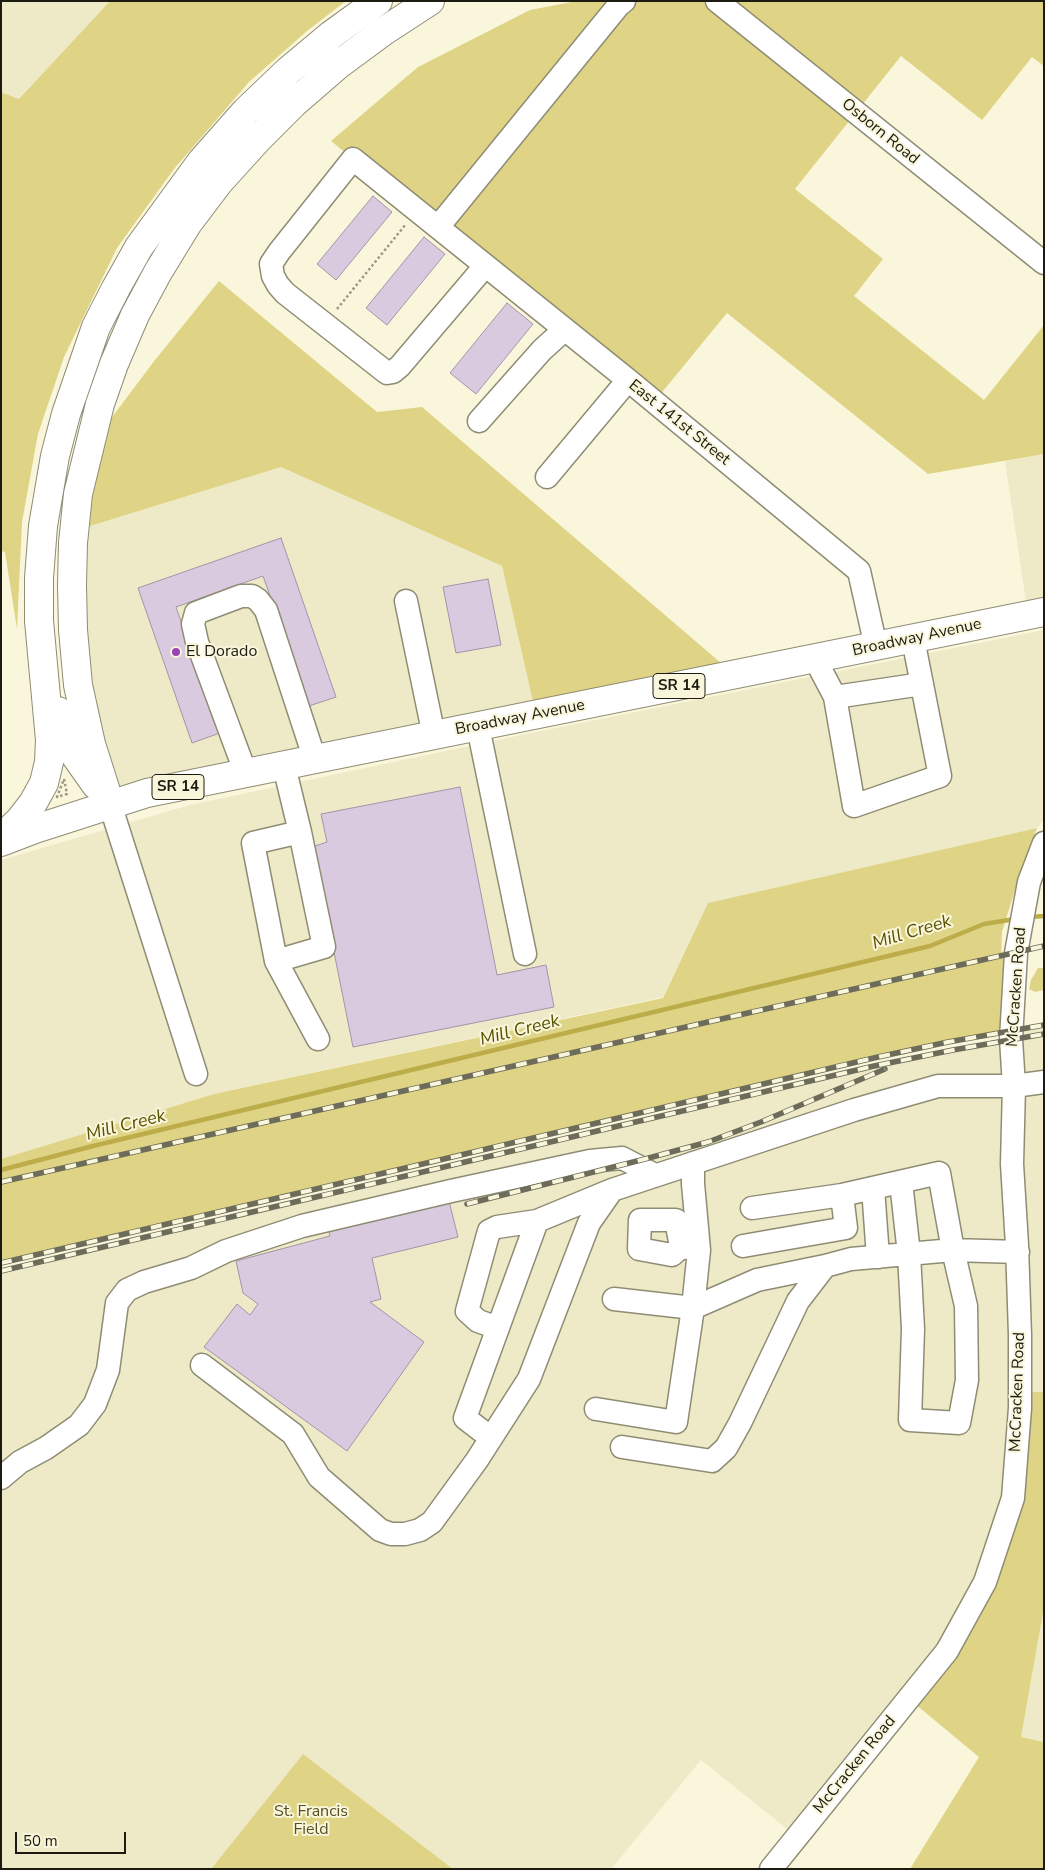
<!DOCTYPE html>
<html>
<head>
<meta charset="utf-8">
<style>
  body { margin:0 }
  #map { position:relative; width:1045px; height:1870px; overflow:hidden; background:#f9f6db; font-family:"Nunito Sans",sans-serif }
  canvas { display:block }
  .frame { position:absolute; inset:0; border:2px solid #1c1b11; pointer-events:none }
  .scale { position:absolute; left:15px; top:1832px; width:111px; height:22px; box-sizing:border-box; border:2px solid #1c1b11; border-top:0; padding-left:6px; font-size:15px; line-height:18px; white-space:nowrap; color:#1c1b11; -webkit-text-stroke:4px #f9f6db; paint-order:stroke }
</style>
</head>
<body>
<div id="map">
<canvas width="1045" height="1870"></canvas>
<div class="frame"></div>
<div class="scale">50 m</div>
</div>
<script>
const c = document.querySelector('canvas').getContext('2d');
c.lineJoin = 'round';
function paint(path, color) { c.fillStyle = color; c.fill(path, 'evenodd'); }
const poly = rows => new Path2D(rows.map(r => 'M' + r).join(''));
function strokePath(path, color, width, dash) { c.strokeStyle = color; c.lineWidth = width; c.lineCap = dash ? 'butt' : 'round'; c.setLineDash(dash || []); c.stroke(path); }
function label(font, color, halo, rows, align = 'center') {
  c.font = font + ' "Nunito Sans",sans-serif'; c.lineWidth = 4; c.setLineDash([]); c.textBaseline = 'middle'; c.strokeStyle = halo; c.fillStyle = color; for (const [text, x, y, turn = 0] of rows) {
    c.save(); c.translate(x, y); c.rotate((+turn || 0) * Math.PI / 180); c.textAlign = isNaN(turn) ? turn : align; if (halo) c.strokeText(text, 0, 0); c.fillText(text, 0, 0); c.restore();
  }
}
paint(poly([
  [1,1,110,1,19,99,1,92],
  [1044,454,1044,612,1028,615,1005,461],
  [281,467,502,566,536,715,110,804,91,744,74,531],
  [1044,630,1044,820,1037,828,708,903,663,997,214,1094,1,1159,1,860,190,805,526,734],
  [1044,1028,1044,1392,1020,1392,1020,1408,985,1582,797,1837,701,1760,611,1869,453,1869,303,1754,211,1869,1,1869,1,1272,874,1066,1011,1039,1012,1030],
  [1044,1607,1044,1742,1021,1737]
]), '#eeeac7');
paint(poly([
  [110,1,346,1,307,31,249,82,174,169,117,248,64,357,38,434,22,522,17,629,5,552,1,551,1,92,19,99],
  [577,1,1044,1,1044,66,1032,57,982,120,901,56,795,189,883,259,854,296,984,400,1044,325,1044,454,928,474,727,313,654,402,331,141,418,67,530,10],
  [219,281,377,412,422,407,735,675,536,715,502,566,281,467,74,531,88,449,155,360],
  [1037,828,1022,867,1002,932,1001,956,1016,953,1012,1030,878,1057,676,1104,1,1263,1,1159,214,1094,663,998,708,903],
  [1038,968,1044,968,1044,990,1035,992,1029,989,1031,980],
  [1020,1392,1044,1392,1044,1607,1021,1737,1044,1742,1044,1869,910,1869,979,1757,909,1699,947,1651,1013,1498],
  [303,1754,453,1869,211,1869]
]), '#dfd485');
strokePath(poly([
  [1030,917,1044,916],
  [1,1170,93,1146,930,946,984,924,1015,919]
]), '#bcad4a', 4.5);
const building = poly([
  [373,196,392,212,336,280,317,264,373,196],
  [424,237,445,254,387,325,366,308,424,237],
  [507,303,533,324,476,394,450,373,507,303],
  [281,538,336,697,309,706,263,576,176,607,220,733,192,743,138,588,281,538],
  [488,579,501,645,456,653,443,587,488,579],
  [460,787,497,975,546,965,554,1007,353,1047,329,927,309,848,327,842,321,814,460,787],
  [448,1197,458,1237,372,1258,381,1299,370,1302,424,1342,347,1451,204,1347,237,1304,250,1315,258,1304,243,1293,236,1261,330,1236,327,1225,448,1197]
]);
paint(building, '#dacae0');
strokePath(building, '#a494a9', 1);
const minor = poly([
  [717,1,1044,263],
  [438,227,618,6,624,1],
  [485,266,400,366,393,372,387,373,285,293,278,285,273,276,271,264,279,252,353,159,628,380,859,571,876,647],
  [479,421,542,350,564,330],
  [547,477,628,380],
  [406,601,434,736],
  [815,659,835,697,854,806,940,776,913,639],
  [835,697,922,684],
  [478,727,525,954],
  [284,766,300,832,253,843,276,961,318,1039],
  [246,774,197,642,193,624,196,613,241,596,252,596,258,600,266,610,315,760],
  [110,804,196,1074],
  [276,961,324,947,300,832],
  [873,1188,878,1257],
  [752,1208,842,1195,939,1173,953,1250,966,1306,967,1380,959,1423,910,1420,913,1329,909,1254,901,1182],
  [743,1246,846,1228,842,1195],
  [681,1247,672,1255,639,1249,640,1220,676,1220,681,1247,699,1250],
  [614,1299,693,1308,757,1280,825,1266],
  [498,1328,478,1321,467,1311,489,1231,497,1227,537,1221],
  [202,1365,293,1434,319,1477,380,1530,391,1534,405,1534,420,1530,432,1522,477,1460,529,1379,589,1223,612,1190,854,1110,938,1086,1014,1086,1044,1082],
  [596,1409,676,1422,693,1308,699,1250,693,1184,693,1163],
  [491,1438,465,1418,537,1221,612,1190],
  [622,1447,712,1461,726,1448,740,1423,798,1301,825,1266,851,1259,953,1250,1018,1252],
  [1,1478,20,1462,46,1448,79,1425,95,1404,108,1370,117,1303,127,1290,144,1282,191,1268,226,1251,302,1226,451,1191,590,1161,622,1158,655,1175],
  [771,1869,947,1651,985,1582,1013,1498,1020,1408,1020,1335,1017,1245,1012,1164,1014,1086,1011,1039,1016,953,1029,882,1044,843]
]);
const major = poly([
  [1,842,35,829,147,793,1044,612]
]);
const highway = poly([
  [58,711,67,744,96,785],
  [110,804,91,744,78,685,73,630,72,585,73,543,78,494,100,404,114,364,135,315,158,272,188,223,219,182,258,139,293,104,338,65,384,31,430,1],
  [1,838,19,821,33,803,44,783,49,762,50,740,39,621,39,578,43,526,55,456,66,414,96,327,116,288,139,247,201,162,246,111,288,71,331,35,378,1]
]);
strokePath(minor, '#8f8c74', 25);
strokePath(major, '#8f8c74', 30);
strokePath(highway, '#8f8c74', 30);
strokePath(poly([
  [337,309,406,224],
  [64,779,67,794,57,797,64,779]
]), '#9b9985', 2.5, [2.5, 2.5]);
strokePath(minor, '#fff', 22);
strokePath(major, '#fff', 28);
strokePath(highway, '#fff', 28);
const rail = poly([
  [1,1182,1044,946],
  [467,1204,645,1159,708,1142,761,1122,885,1069],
  [1,1263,878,1057,948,1042,1044,1025],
  [1,1271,874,1066,953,1050,1044,1034]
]);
strokePath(rail, '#6d6c5b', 5.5);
strokePath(rail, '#f9f6db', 4, [11]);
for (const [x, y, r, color] of [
  [176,652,5,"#9944b2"]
]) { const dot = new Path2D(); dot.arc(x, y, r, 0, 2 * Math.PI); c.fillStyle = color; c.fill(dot); strokePath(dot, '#f9f6db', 2); }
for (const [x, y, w] of [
  [679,686,52],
  [178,787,52]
]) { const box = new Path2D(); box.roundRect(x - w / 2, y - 12.5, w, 25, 4); c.fillStyle = '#f9f6db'; c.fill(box); strokePath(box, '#1c1b11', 1); }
label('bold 15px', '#1c1b11', null, [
  ["SR 14",679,686],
  ["SR 14",178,787]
]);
label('16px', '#1c1b11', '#f9f6db', [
  ["Osborn Road",880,132,39],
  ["East 141st Street",679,423,39],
  ["Broadway Avenue",917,638,-12],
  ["Broadway Avenue",520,718,-11],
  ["McCracken Road",1017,987,-86],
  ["McCracken Road",1018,1392,-88],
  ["McCracken Road",855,1765,-51]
]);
label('16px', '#1c1b11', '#f9f6db', [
  ["El Dorado",186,652]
], 'left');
label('16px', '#554f25', '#f9f6db', [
  ["St. Francis",311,1812],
  ["Field",311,1830]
]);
label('italic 18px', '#5a5000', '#f9f6db', [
  ["Mill Creek",912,933,-17],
  ["Mill Creek",520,1031,-14],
  ["Mill Creek",126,1126,-14]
]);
</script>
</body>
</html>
